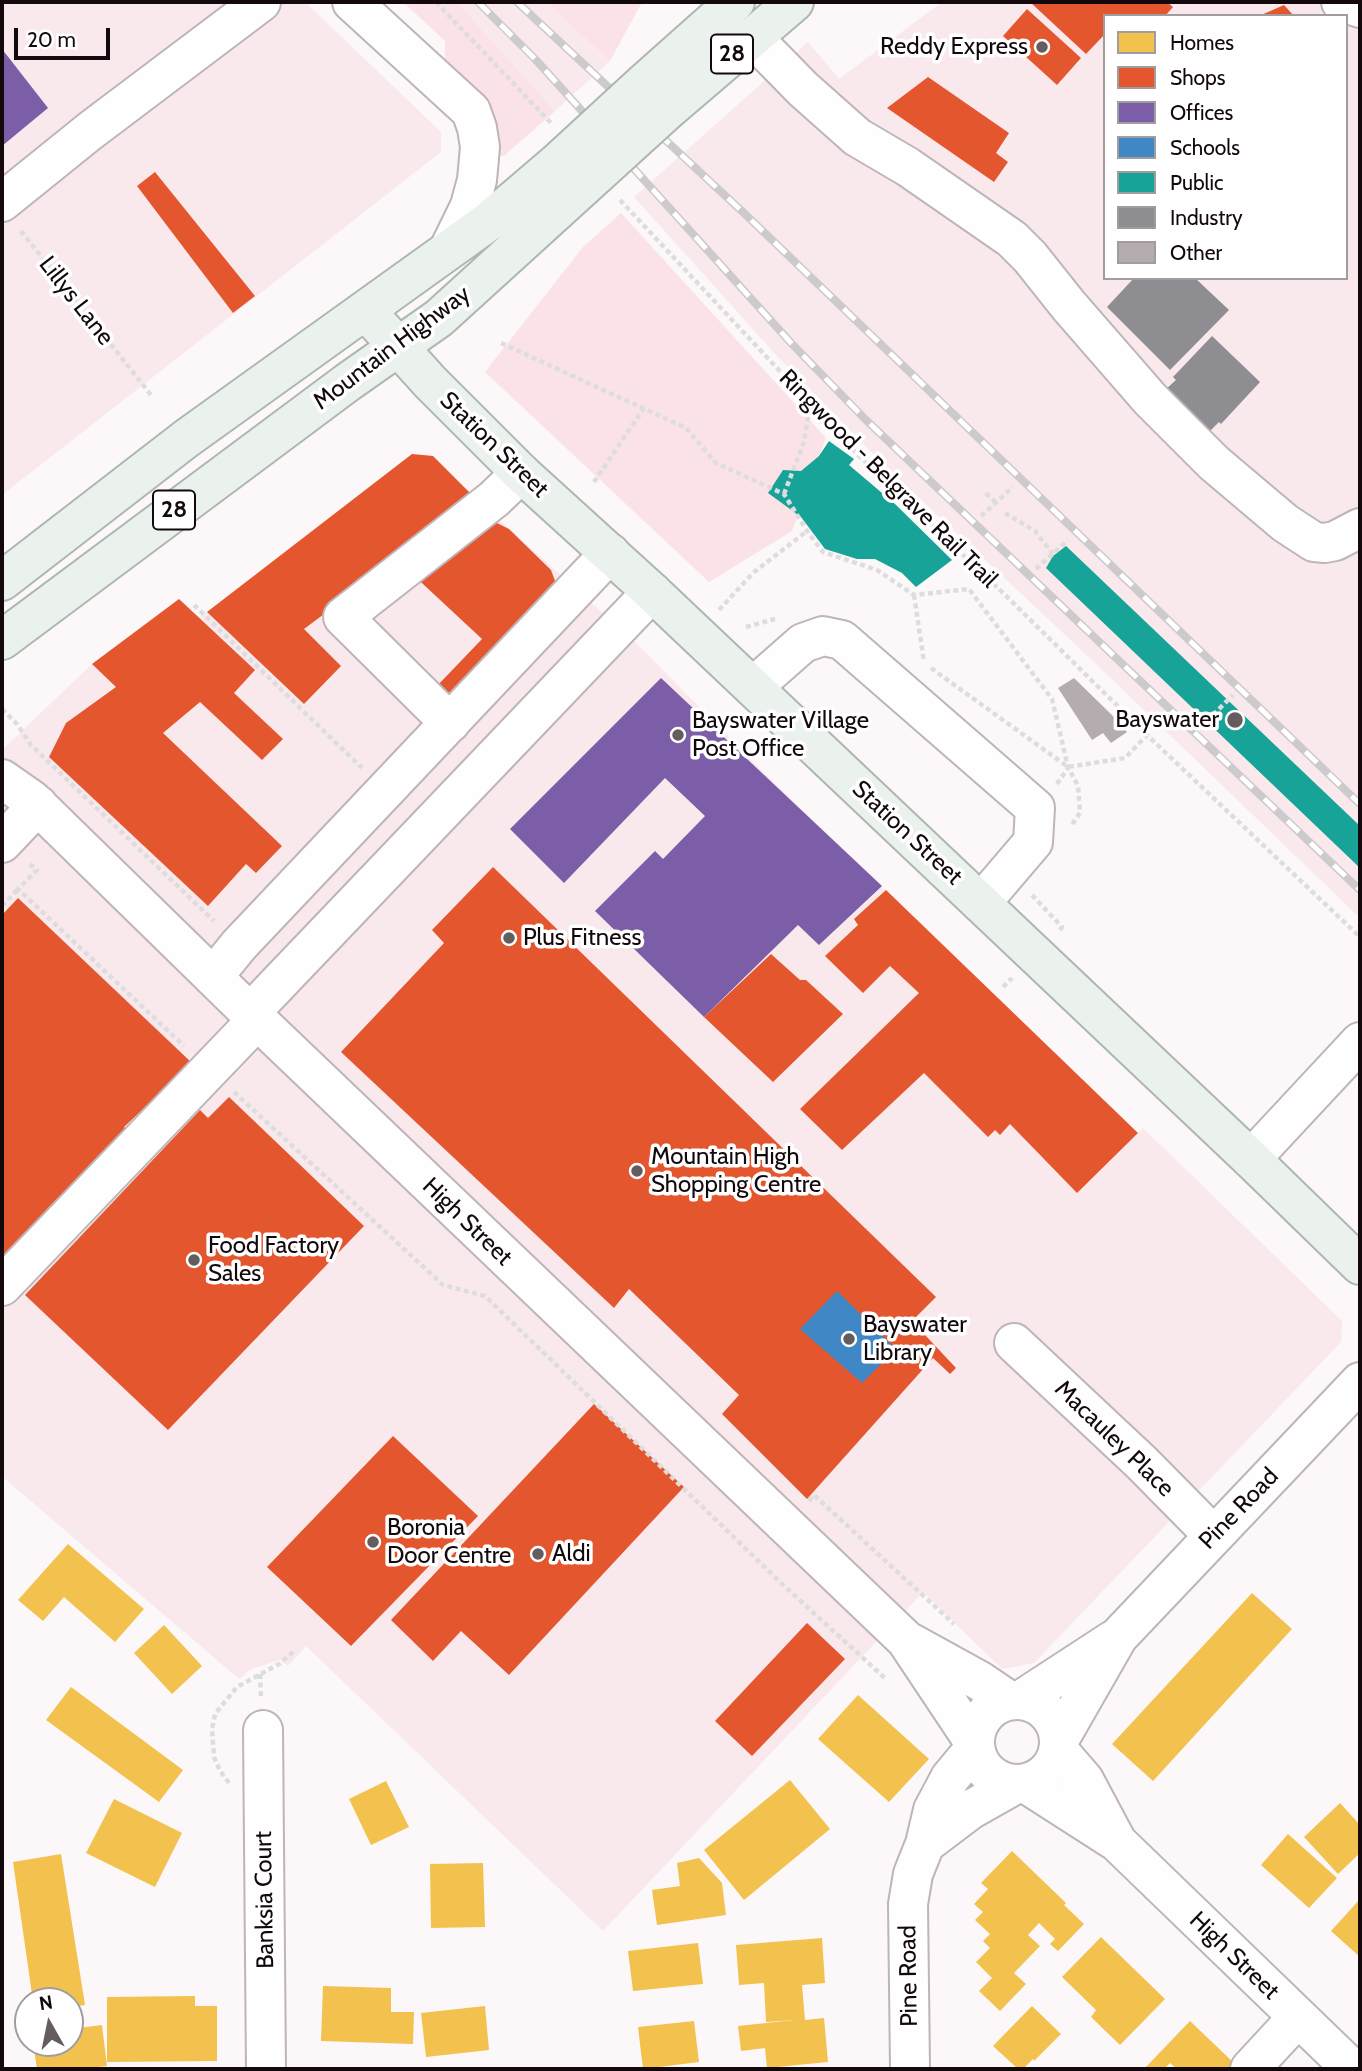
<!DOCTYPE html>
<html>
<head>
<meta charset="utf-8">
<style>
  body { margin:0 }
  #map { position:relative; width:1362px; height:2071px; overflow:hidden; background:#fcf7f8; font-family:Cabin,sans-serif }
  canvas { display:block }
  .frame { position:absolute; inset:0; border:4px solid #13090c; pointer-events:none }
  .legend { position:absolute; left:1103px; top:14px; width:245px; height:266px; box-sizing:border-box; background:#fff; border:2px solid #a19d9e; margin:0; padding:9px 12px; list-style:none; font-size:21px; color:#13090c }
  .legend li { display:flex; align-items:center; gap:14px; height:35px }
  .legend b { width:35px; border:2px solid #a19d9e }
  .north { position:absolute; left:14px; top:1987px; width:70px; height:70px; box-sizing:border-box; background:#fff; border:2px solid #a19d9e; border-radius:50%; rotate:351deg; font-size:19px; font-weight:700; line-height:28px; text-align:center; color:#13090c }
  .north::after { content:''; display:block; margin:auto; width:24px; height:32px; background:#655c5f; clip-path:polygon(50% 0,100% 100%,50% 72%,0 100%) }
  .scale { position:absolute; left:14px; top:28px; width:96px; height:32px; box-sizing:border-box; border:4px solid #13090c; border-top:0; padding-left:9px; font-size:21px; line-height:24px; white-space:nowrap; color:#13090c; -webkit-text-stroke:5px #fff; paint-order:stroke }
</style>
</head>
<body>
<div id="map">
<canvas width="1362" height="2071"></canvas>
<div class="frame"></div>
<ul class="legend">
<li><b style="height:19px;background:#f2c14e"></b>Homes</li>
<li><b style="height:19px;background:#e4572e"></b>Shops</li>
<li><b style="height:19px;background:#7b5ea7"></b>Offices</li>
<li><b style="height:19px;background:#3f88c5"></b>Schools</li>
<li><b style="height:19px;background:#17a398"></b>Public</li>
<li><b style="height:19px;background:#8d8d92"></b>Industry</li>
<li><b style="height:19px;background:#b4acae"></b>Other</li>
</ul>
<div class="north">N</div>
<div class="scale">20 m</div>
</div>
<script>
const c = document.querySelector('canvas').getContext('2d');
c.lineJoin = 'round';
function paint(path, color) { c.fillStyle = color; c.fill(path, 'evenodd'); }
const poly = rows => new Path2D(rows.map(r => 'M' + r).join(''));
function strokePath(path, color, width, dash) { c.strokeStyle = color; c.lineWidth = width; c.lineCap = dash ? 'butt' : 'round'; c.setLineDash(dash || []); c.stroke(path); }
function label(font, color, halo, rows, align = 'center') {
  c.font = font + ' Cabin,sans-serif'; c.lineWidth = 7; c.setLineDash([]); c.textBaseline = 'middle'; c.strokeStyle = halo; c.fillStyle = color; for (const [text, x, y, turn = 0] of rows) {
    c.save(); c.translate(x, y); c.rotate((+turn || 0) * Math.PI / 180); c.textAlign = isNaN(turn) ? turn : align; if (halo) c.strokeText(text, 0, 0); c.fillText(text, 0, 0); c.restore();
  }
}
paint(poly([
  [2,2,305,2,441,132,441,152,2,495],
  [457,2,546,2,610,61,555,111],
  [942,2,1360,2,1360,918,1095,663,882,463,777,356,634,197,808,42,839,79],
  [1105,16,1346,16,1346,278,1105,278],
  [412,454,433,456,477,500,634,641,780,789,1138,1133,1143,1128,1342,1321,1341,1342,1034,1663,1002,1669,923,1592,603,1931,306,1646,288,1666,280,1660,251,1669,239,1679,4,1478,4,1363,2,1361,2,750,92,664,199,618]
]), '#f9e9ec');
paint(poly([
  [403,2,457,2,555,111,504,156,493,156,445,75,445,41],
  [546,2,642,2,610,61],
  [621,213,826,438,792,531,709,582,485,372,583,247]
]), '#fae2e7');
paint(poly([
  [68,1544,144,1609,115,1642,64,1597,43,1621,18,1600],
  [1252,1593,1292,1629,1153,1781,1112,1744],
  [164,1625,202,1666,172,1694,134,1653],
  [71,1687,183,1770,159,1802,46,1720],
  [858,1695,929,1759,889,1802,818,1739],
  [790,1780,830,1829,744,1900,704,1850],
  [386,1781,409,1827,371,1845,349,1799],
  [114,1799,182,1833,155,1887,86,1853],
  [1340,1803,1360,1825,1360,1853,1338,1874,1304,1837],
  [1288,1834,1337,1878,1309,1908,1261,1865],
  [1012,1851,1066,1903,1064,1905,1084,1924,1058,1951,1050,1944,1055,1939,1039,1923,1028,1935,1040,1946,1014,1973,1026,1984,1000,2011,979,1991,992,1978,976,1962,990,1948,983,1941,990,1934,975,1920,983,1912,974,1904,988,1889,981,1883],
  [61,1854,85,2005,70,2007,70,2001,33,2001,13,1862],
  [699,1858,722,1883,726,1915,657,1925,652,1890,680,1886,677,1863],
  [483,1863,485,1927,431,1928,430,1864],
  [1360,1899,1360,1957,1331,1931],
  [1101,1937,1165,1999,1120,2045,1091,2017,1096,2010,1062,1977],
  [822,1938,825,1983,802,1985,805,2020,824,2018,828,2062,767,2068,765,2048,741,2051,738,2026,794,2020,766,2022,764,1983,739,1985,736,1945],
  [698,1943,703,1984,633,1991,628,1951],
  [323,1986,391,1988,391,2012,414,2012,413,2044,321,2041],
  [195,1996,195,2006,217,2006,217,2061,107,2062,107,1997],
  [485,2006,489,2050,426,2057,421,2013],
  [1032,2006,1061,2034,1034,2061,1033,2059,1023,2069,1018,2069,993,2046],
  [694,2021,699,2062,643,2069,638,2027],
  [1190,2021,1236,2065,1232,2069,1177,2069,1170,2063,1164,2069,1144,2069],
  [102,2025,107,2066,80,2069,37,2069,33,2043,70,2043,70,2029]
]), '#f2c14e');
paint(poly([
  [1030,2,1167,2,1173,7,1165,16,1105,16,1105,34,1086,54],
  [1284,5,1294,16,1259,16],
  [1027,9,1081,58,1057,85,1003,36],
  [928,77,1009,133,996,153,1008,162,994,182,887,108],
  [155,172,255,296,233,313,137,186],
  [412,454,433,456,477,500,304,629,341,666,304,704,207,612],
  [483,516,509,529,551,570,561,597,456,706,436,687,482,639,409,571],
  [179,599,255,670,234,693,283,739,262,760,200,702,163,733,282,846,256,873,246,864,208,906,49,757,66,723,116,687,92,664],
  [493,867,936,1297,912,1321,956,1368,950,1374,933,1358,807,1499,722,1414,739,1395,629,1289,614,1308,341,1052,444,943,432,930],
  [886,890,1138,1133,1077,1193,1010,1124,1000,1135,995,1130,988,1137,924,1073,842,1150,800,1109,919,993,890,966,863,993,825,956,858,925,854,919],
  [18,898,192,1063,124,1127,128,1132,2,1267,2,915],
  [771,954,800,980,806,980,843,1014,773,1082,704,1017],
  [229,1097,364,1226,168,1430,25,1295,200,1110,208,1118],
  [594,1404,684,1487,509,1675,461,1631,433,1661,391,1620],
  [393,1436,478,1516,351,1646,267,1567],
  [807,1623,845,1659,752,1756,715,1721]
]), '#e4572e');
paint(poly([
  [2,49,48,108,2,146],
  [661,678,882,886,819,945,798,925,704,1017,595,911,655,851,663,859,705,816,665,778,564,883,510,829]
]), '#7b5ea7');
paint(poly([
  [837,1291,896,1349,862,1383,800,1329]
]), '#3f88c5');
paint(poly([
  [829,441,854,459,849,465,895,504,952,560,916,587,902,573,875,559,857,559,825,549,801,517,768,493,783,470,801,471,819,456],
  [1066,546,1360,826,1360,868,1046,568,1053,556]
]), '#17a398');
paint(poly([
  [1134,278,1195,278,1229,310,1170,370,1107,307],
  [1212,336,1260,382,1221,424,1219,422,1209,432,1165,390,1176,380,1173,377]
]), '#8d8d92');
paint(poly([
  [1074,678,1118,721,1127,732,1111,743,1103,733,1092,740,1058,688]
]), '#b4acae');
const minor = poly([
  [352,2,471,111,477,128,480,147,477,180,470,206,449,249],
  [1341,2,1360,8],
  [752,37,803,89,857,137,908,167,1012,239,1030,257,1069,306,1150,399,1214,463,1285,523,1314,542,1325,543,1335,541,1360,528],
  [2,202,90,131,261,2],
  [753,687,803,643,823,636,842,640,1035,808,1033,842,981,903],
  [450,723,343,617,494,499,521,473],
  [2,779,32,800,250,1013,906,1640,974,1742],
  [2,843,38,805],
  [213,977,239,945,610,553],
  [250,1013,652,592],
  [1251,1159,1360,1042],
  [2,1286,257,1020],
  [1014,1343,1142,1463,1213,1535],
  [911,1643,980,1681,1008,1700],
  [1021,1700,1113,1640],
  '975 1742a42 42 0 1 1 84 0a42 42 0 1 1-84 0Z',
  [263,1730,266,2069],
  [1059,1740,1118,1637,1360,1382],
  [1058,1750,1084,1780,1116,1840],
  [1025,1783,1117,1842,1352,2069],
  [925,1844,970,1810,1016,1784],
  [910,2069,908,1904,913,1874,925,1844,933,1810,950,1778,975,1748],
  [1250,2069,1298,2017]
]);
const major = poly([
  [644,83,735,2],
  [670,108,794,2],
  [366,311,430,382,521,473,652,592,1251,1159,1360,1265],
  [2,581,187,438,488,222,557,163],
  [2,640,348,382,439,318,582,188]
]);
strokePath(minor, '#bdb5b7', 42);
strokePath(major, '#adb7b0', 42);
strokePath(poly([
  [436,2,551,123],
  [629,2,643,2],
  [620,200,861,458,998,588,1147,735,1360,937],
  [21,231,151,395],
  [501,343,686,428,716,463,784,494,807,531,823,552,877,570,914,595,969,589,1052,699,1068,767,1078,786,1080,813,1071,826],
  [594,482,644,408],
  [986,493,996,503],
  [784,494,804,442,810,404],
  [1005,513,1035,531,1053,554],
  [981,516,1013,487],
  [1036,569,1068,540],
  [914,595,924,662],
  [194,605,362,768],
  [719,610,753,573,807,531],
  [746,627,775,619],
  [931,668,1068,767,1125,758,1147,735],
  [2,709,17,724,31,745,214,921],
  [1201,727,1233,695],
  [1057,784,1068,768],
  [30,864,37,870,18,889,184,1046],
  [1032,895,1062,927,1060,930],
  [2,906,18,889],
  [1003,987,1012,978],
  [234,1092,443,1285,485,1296,781,1583,887,1680],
  [809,1501,814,1495,954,1624],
  [260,1674,261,1698],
  [229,1783,220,1771,214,1757,212,1729,215,1714,237,1687,279,1664,293,1652]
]), '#dedddd', 4.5, [5, 3.5]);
strokePath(minor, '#fffefe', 38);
strokePath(major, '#ebf1ed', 38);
const rail = poly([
  [478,2,536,60,792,344,865,419,1360,890],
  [517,2,746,215,1360,804]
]);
strokePath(rail, '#cccaca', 8);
strokePath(rail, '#fff', 5, [16]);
const majorBridge = poly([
  [557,163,644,83],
  [582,188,670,108]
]);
strokePath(majorBridge, '#adb7b0', 42, []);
strokePath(majorBridge, '#ebf1ed', 38);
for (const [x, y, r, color] of [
  [1042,47,7,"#655c5f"],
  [1235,720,9,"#655c5f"],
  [678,735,7,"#655c5f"],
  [509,938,7,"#655c5f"],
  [637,1171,7,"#655c5f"],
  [194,1260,7,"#655c5f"],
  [849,1339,7,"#655c5f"],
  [373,1542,7,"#655c5f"],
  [538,1554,7,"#655c5f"]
]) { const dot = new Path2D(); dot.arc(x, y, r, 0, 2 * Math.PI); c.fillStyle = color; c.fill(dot); strokePath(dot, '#fff', 2.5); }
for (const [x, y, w] of [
  [732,54,42],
  [174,510,42]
]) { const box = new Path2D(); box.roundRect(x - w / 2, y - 19.5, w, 39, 5); c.fillStyle = '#fff'; c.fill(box); strokePath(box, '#13090c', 2); }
label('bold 23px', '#13090c', null, [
  ["28",732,54],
  ["28",174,510]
]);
label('24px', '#13090c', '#fff', [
  ["Reddy Express",1028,47,"right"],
  ["Bayswater",1219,720,"right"],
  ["Bayswater Village",692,721],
  ["Post Office",692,749],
  ["Plus Fitness",523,938],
  ["Mountain High",651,1157],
  ["Shopping Centre",651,1185],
  ["Food Factory",208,1246],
  ["Sales",208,1274],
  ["Bayswater",863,1325],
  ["Library",863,1353],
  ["Boronia",387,1528],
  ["Door Centre",387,1556],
  ["Aldi",552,1554]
], 'left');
label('24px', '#13090c', '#fff', [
  ["Lillys Lane",76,301,52],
  ["Mountain Highway",392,348,-37],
  ["Station Street",494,445,44],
  ["Ringwood - Belgrave Rail Trail",888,479,45],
  ["Station Street",907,833,43],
  ["High Street",467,1222,44],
  ["Macauley Place",1114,1439,44],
  ["Pine Road",1239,1509,-46],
  ["Banksia Court",265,1900,-91],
  ["High Street",1234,1956,44],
  ["Pine Road",909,1976,-91]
]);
</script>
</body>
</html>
